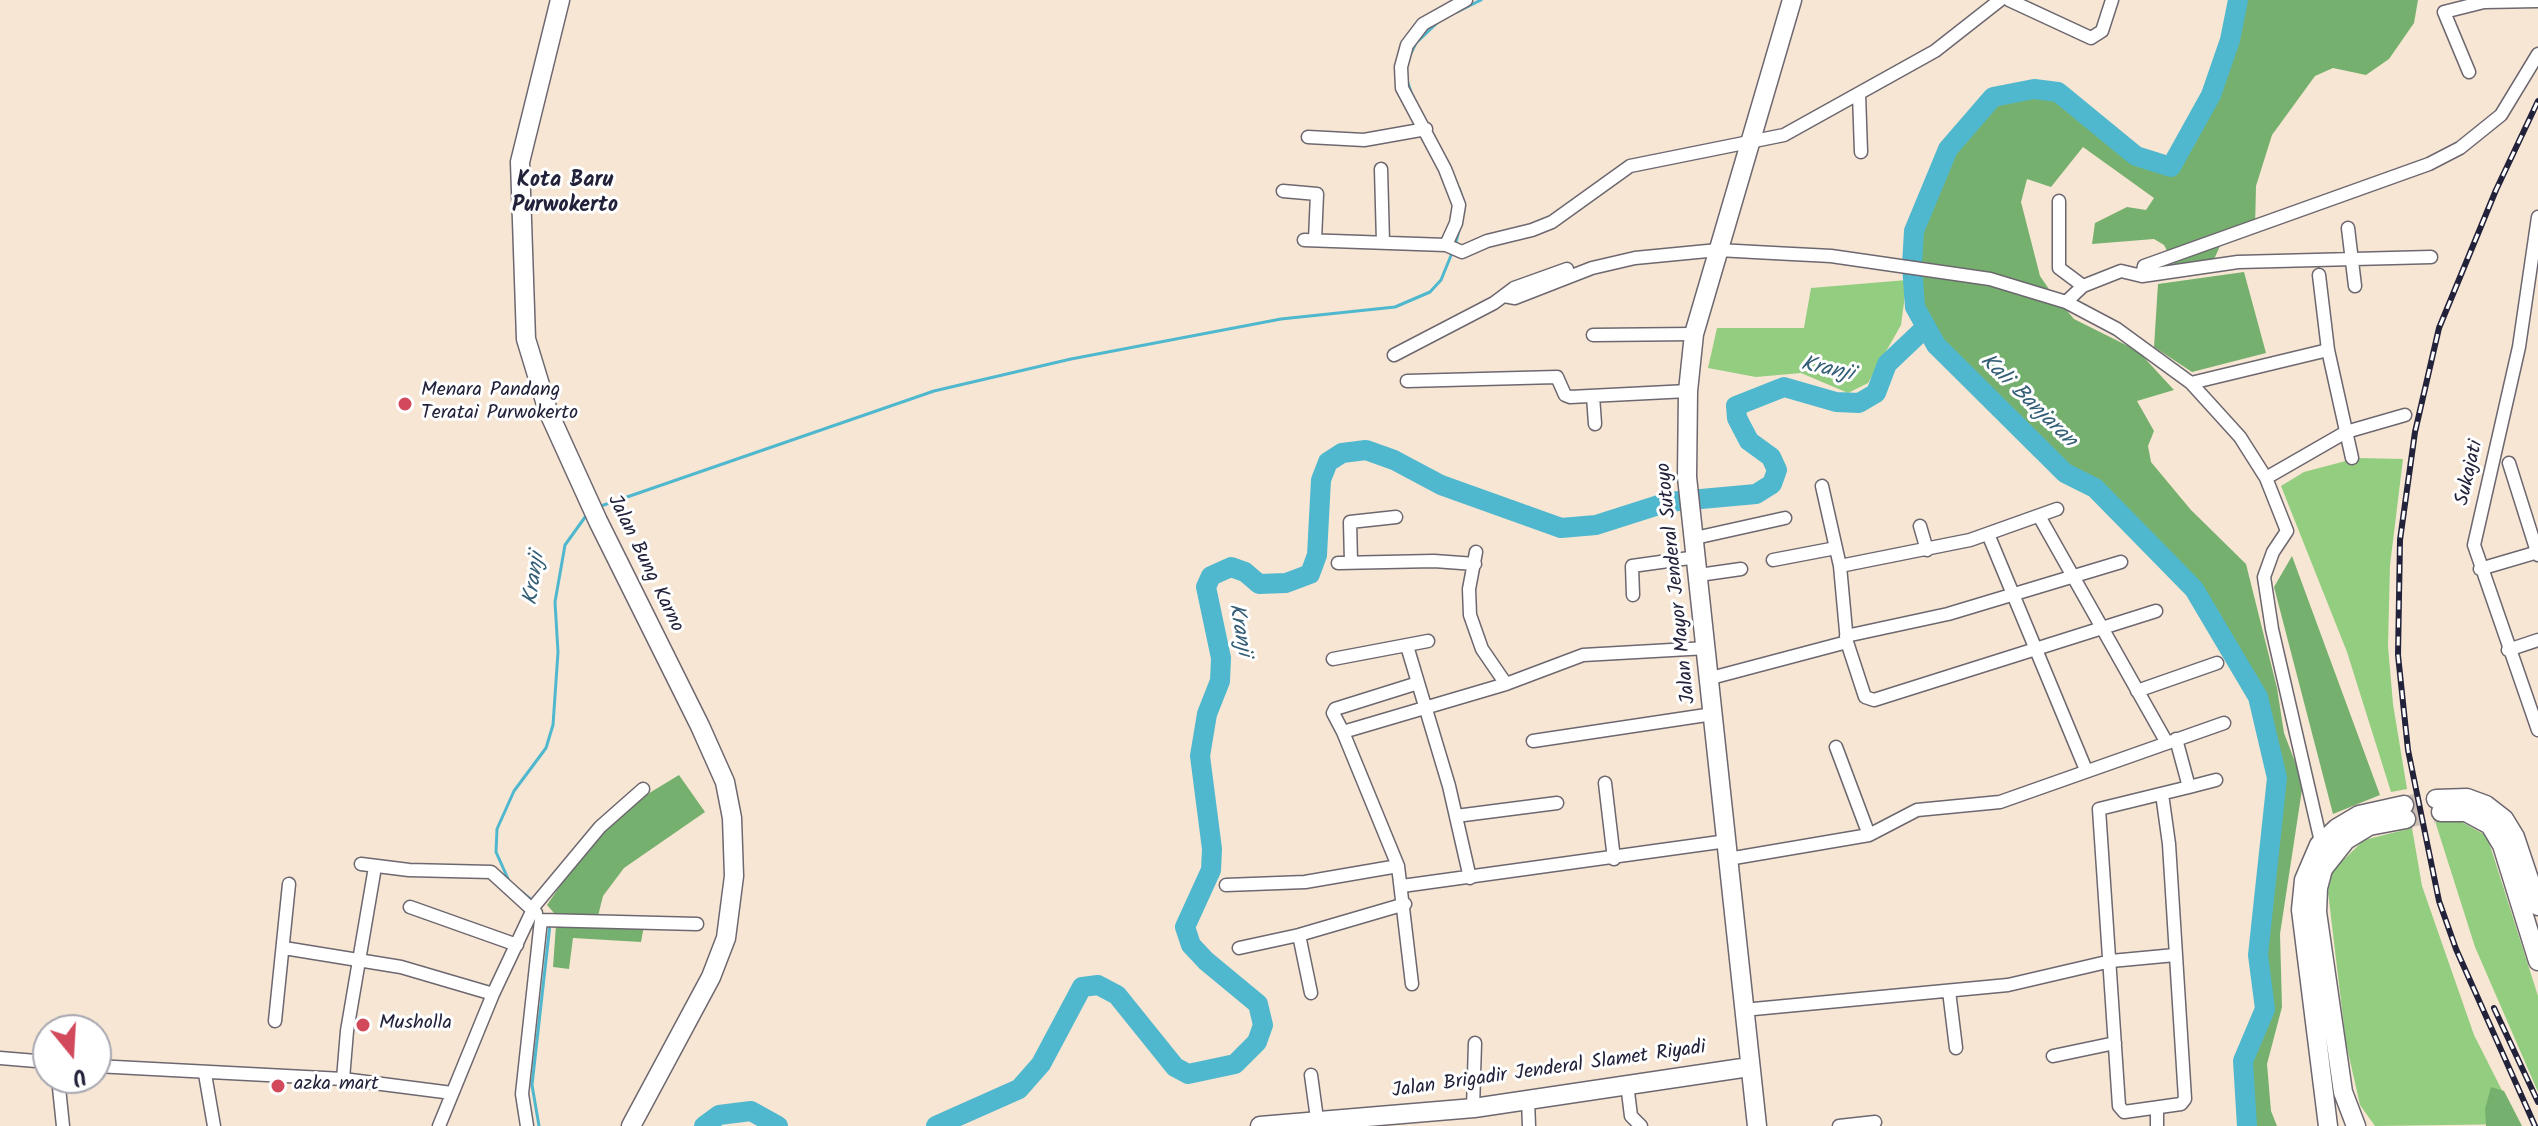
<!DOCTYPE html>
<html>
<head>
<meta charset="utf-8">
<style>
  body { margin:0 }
  #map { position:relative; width:2538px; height:1126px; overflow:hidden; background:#f7e6d3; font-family:Kalam,sans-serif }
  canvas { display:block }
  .north { position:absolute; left:32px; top:1014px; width:80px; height:80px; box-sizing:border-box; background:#fff; border:2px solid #a7a7b1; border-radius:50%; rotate:162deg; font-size:22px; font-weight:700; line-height:32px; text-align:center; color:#22223b }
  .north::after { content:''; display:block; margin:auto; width:28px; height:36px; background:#d1495b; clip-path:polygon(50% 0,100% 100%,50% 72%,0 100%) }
</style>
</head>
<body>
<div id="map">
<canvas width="2538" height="1126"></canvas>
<div class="north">U</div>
</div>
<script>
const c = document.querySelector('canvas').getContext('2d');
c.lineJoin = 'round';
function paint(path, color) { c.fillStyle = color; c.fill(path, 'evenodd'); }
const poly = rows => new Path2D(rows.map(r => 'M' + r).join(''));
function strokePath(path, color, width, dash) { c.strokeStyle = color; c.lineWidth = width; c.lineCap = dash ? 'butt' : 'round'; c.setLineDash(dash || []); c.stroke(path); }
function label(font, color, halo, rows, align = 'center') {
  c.font = font + ' Kalam,sans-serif'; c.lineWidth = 6; c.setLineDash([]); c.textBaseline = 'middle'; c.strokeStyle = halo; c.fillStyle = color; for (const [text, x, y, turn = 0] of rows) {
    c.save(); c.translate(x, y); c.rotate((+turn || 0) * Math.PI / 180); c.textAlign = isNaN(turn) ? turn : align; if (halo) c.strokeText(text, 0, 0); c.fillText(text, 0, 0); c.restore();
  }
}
paint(poly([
  [1907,280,1901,325,1868,383,1848,393,1801,373,1756,377,1708,368,1717,328,1804,328,1811,288],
  [2357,458,2403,459,2390,565,2388,646,2393,704,2407,789,2391,792,2347,652,2281,486,2304,472],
  [2435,821,2460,821,2487,836,2538,996,2538,1092,2475,947],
  [2412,828,2422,886,2474,1035,2519,1124,2375,1126,2360,1105,2346,1043,2328,892,2333,870,2364,840]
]), '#93cd80');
paint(poly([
  [2238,0,2418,0,2414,23,2389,59,2366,75,2333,68,2315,76,2272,135,2256,186,2255,228,2225,235,2211,266,2176,268,2164,245,2154,239,2092,244,2095,223,2127,207,2146,210,2154,198,2083,147,2051,187,2027,179,2021,202,2040,276,2051,292,2074,319,2138,351,2174,390,2137,401,2154,431,2148,446,2151,462,2191,510,2246,564,2277,688,2284,733,2303,783,2280,934,2282,1007,2267,1064,2271,1111,2277,1126,2247,1126,2244,1089,2243,1061,2265,1009,2258,955,2277,778,2258,697,2194,589,2095,488,2065,472,1936,345,1915,307,1912,265,1914,231,1948,149,1993,97,2034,89,2058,92,2136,156,2171,166,2211,95,2230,40],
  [2244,272,2266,353,2192,372,2154,347,2158,284],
  [2292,556,2380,795,2333,814,2274,587],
  [679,775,705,812,624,868,603,896,598,916,645,920,641,942,573,938,569,969,553,967,556,925,554,913,547,905,562,883,603,833,646,795],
  [2491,1087,2504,1091,2522,1126,2486,1126,2485,1109]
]), '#76b06e');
strokePath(poly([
  [1457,12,1481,0],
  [1411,53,1416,43,1437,23],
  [1407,80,1412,95],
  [1459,188,1464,203],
  [1455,246,1464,211],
  [598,507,934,391,1071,359,1281,319,1395,307,1430,292,1441,280,1452,253],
  [509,881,496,852,497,829,514,791,546,748,553,725,558,652,555,602,565,545,588,513],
  [518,889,534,902],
  [539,1126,532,1085,550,924]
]), '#50b8ce', 3);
strokePath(poly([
  [2238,0,2230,40,2211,95,2171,167,2136,156,2058,92,2034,89,1993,97,1948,149,1914,231,1912,265,1915,307,1936,345,2065,473,2095,488,2194,589,2258,697,2277,778,2258,955,2265,1009,2243,1061,2247,1126],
  [704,1126,719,1115,751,1111,778,1126],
  [936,1126,1019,1089,1041,1064,1082,987,1098,985,1117,995,1175,1067,1188,1074,1235,1064,1257,1042,1263,1025,1258,1004,1206,961,1191,945,1185,927,1211,870,1212,849,1200,756,1207,714,1220,681,1221,658,1206,587,1211,576,1231,567,1245,572,1259,584,1286,583,1310,574,1317,555,1321,480,1328,462,1342,453,1366,450,1394,460,1441,485,1561,528,1596,525,1668,502,1756,494,1772,484,1777,470,1771,457,1749,441,1737,418,1736,406,1784,387,1836,402,1859,403,1876,393,1887,364,1926,327]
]), '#50b8ce', 20);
strokePath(poly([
  [2404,805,2436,799],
  [2406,819,2441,812]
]), '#ccbfb5', 18, [18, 9]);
const street = poly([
  [2009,0,2091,38,2102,31,2112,0],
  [2469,72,2444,12,2484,2,2538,1],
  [1859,94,1861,152],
  [1308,137,1364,140,1426,129],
  [1381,169,1383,242],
  [1283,191,1317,194,1315,240],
  [2059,201,2059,268,2083,286],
  [2538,217,2519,347,2474,545,2538,730],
  [2348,228,2355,286],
  [1304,240,1446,245,1462,252,1487,241,1532,230,1552,222,1630,166,1784,135,1935,51,2000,0],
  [1446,245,1456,223,1459,205,1445,169,1402,88,1401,67,1407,45,1423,24,1466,0],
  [2319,275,2328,350,2352,458],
  [2142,276,2144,266,2429,164,2460,148,2501,115,2538,54],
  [1504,296,1515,298,1592,268,1635,258,1718,250,1773,253,1831,256,1990,279,2066,302,2117,329,2191,383,2240,437,2266,478,2287,531,2273,552,2264,577,2272,629,2321,842],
  [2066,302,2083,286,2121,271,2142,276,2238,262,2431,257],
  [1593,335,1694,334],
  [1394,355,1494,303,1514,288,1567,269],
  [1407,381,1557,377,1565,395,1570,397,1688,391],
  [2191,383,2328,350],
  [1593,396,1595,424],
  [2509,463,2538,555],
  [2266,478,2346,432,2405,415],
  [2039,516,2167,743],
  [1920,526,1927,550],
  [1988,534,2086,770],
  [1695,538,1785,518],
  [1476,552,1469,589,1470,615,1482,649,1506,684],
  [1773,560,1836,548],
  [1351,562,1350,522,1396,517],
  [1338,563,1434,561,1475,564],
  [1840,566,1970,540,2057,509],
  [2480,569,2538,552],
  [1699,575,1741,569],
  [1633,595,1632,566,1697,557],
  [1846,636,1948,614,2121,562],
  [1847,642,1865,697,1874,700,2156,611],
  [1407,646,1449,786,1470,878],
  [2508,650,2538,640],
  [1333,659,1428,641],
  [1711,678,1847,642,1840,566,1822,486],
  [2137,691,2217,663],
  [1343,732,1333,713,1335,709,1418,683],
  [1533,741,1713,714],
  [1836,747,1869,835],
  [1605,783,1614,859],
  [2189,787,2216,780],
  [2162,794,2169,844,2185,1099,2181,1104,2124,1112,2119,1106,2099,809,2189,787,2176,739],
  [1456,816,1557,803],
  [1728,859,1869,835,1917,810,2000,802,2224,723],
  [361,864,409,870,491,872,536,913],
  [1226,885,1305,882,1398,866],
  [1402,886,1727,841],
  [410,907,517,945],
  [1299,935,1311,993],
  [284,948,401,967,493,994],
  [1239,948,1299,935,1405,904],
  [1412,984,1398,866,1343,732,1506,684,1583,655,1707,648],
  [1949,991,1956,1048],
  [1743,1010,2008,985,2111,961,2175,955],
  [275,1021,289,884],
  [2053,1056,2115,1043],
  [0,1058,48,1062],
  [96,1066,343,1079,452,1093],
  [205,1074,214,1126],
  [1311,1075,1318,1126],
  [58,1078,63,1126],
  [343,1079,347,1031,375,867],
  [1627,1084,1631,1116,1641,1126],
  [1528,1100,1529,1126],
  [1473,1108,1475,1043],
  [2157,1108,2157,1126],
  [439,1126,493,994,535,905,600,827,643,789],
  [527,1126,522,1094,541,920,697,924],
  [1839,1126,1875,1122]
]);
const secondary = poly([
  [560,0,520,162,526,339,548,411,598,521,700,726,725,782,732,818,734,876,726,938,711,977,631,1126],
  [2436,799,2467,798,2486,805,2504,819,2515,837,2538,906],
  [2441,812,2466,812,2490,825,2502,845,2538,961],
  [1260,1126,1474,1108,1749,1067],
  [1757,1126,1687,477,1688,391,1694,334,1792,0],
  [2328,1126,2301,910,2304,880,2319,845,2337,828,2359,815,2404,805],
  [2356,1126,2343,1092,2317,912,2318,888,2323,869,2346,840,2369,826,2406,819]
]);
strokePath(street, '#6d6770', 15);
strokePath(secondary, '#6d6770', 21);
strokePath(street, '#fff', 12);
strokePath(secondary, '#fff', 18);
const rail = poly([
  [2494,1008,2538,1102],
  [2535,1126,2456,949,2439,901,2408,750,2398,655,2400,540,2415,432,2439,328,2496,190,2538,101]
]);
strokePath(rail, '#22223b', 6);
strokePath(rail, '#fff', 3, [9]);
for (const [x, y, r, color] of [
  [405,404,8,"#d1495b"],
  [363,1025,8,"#d1495b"],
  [278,1086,8,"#d1495b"]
]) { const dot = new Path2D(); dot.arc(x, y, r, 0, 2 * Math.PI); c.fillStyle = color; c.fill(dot); strokePath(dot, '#fff', 3); }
label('20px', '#22223b', '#fff', [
  ["Menara Pandang",421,392],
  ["Teratai Purwokerto",421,415],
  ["Musholla",379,1025],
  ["azka mart",294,1086]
], 'left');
label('20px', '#22223b', '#fff', [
  ["Sukajati",2471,473,-77],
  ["Jalan Bung Karno",644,564,64],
  ["Jalan Mayor Jenderal Sutoyo",1678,583,-96],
  ["Jalan Brigadir Jenderal Slamet Riyadi",1549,1071,-8]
]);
label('bold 22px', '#22223b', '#fff', [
  ["Kota Baru",565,182],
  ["Purwokerto",565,207]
]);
label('italic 22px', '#345e76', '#fff', [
  ["Kranji",1827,371,12],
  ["Kali Banjaran",2027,402,44],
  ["Kranji",536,579,-82],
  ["Kranji",1238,630,80]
]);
</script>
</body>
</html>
